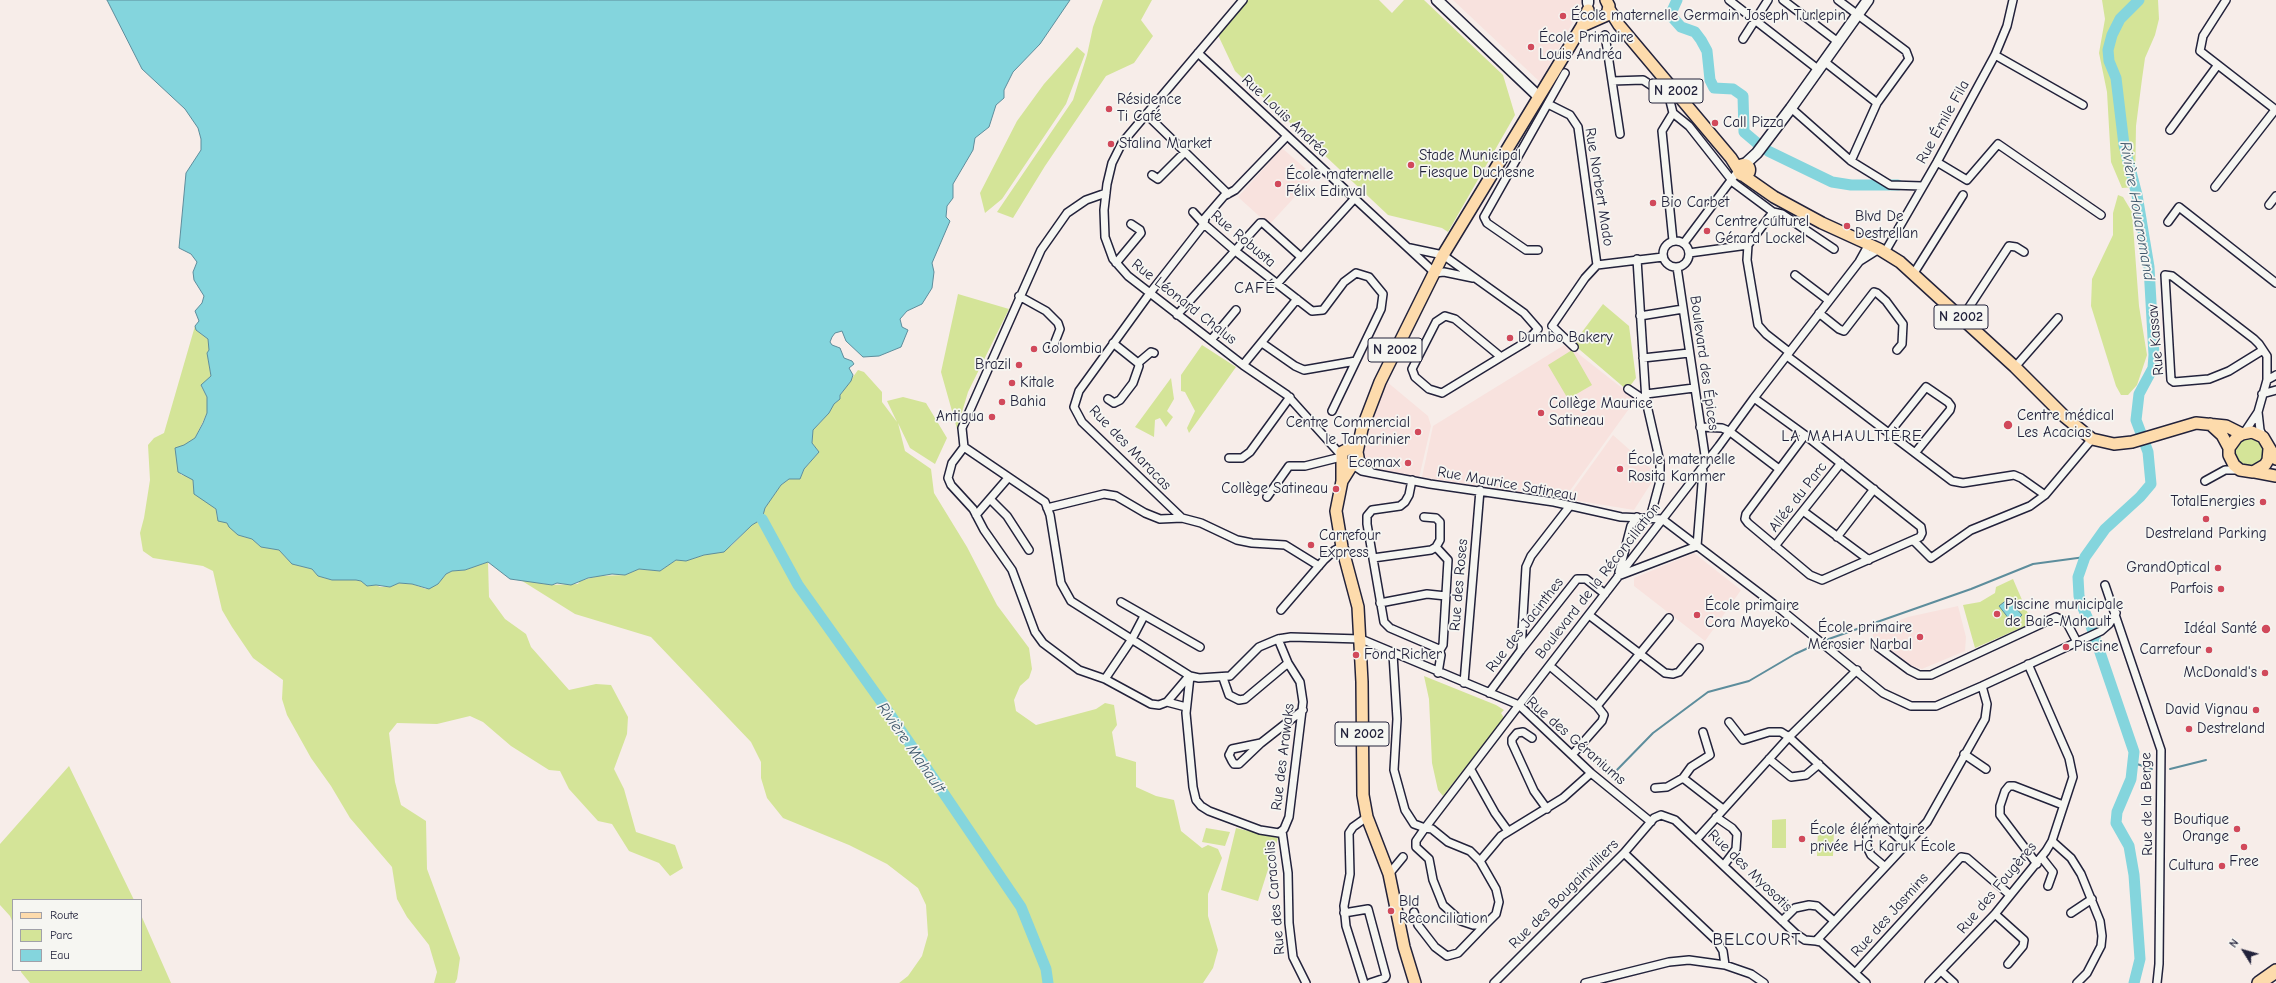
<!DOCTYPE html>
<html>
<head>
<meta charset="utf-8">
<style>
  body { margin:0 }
  #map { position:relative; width:2276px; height:983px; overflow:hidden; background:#f7ede9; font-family:"Comic Neue",sans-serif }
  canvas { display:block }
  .legend { position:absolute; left:12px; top:899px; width:130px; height:72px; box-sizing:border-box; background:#f6f6f2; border:1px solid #a1a1a9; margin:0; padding:5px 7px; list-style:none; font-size:12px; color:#22223b }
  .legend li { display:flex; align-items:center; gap:8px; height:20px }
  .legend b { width:20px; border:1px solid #a1a1a9 }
  .north { position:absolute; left:2224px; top:931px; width:40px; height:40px; -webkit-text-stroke:3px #f6f6f2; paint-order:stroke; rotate:307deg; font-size:11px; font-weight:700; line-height:16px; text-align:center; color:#22223b }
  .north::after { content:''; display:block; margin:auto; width:14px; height:18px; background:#22223b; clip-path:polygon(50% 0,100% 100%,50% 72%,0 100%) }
</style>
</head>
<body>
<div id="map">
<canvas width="2276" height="983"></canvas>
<ul class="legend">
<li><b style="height:5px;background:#fddbac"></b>Route</li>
<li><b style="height:11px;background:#d4e498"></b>Parc</li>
<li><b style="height:11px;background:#84d5dd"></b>Eau</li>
</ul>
<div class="north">N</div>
</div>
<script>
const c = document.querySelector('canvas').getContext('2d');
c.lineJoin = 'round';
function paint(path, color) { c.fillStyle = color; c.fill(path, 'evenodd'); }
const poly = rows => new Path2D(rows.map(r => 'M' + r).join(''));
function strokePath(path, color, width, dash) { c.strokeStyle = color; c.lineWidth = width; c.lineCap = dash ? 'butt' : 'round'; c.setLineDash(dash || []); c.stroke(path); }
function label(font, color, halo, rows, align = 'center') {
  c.font = font + ' "Comic Neue",sans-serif'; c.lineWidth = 3.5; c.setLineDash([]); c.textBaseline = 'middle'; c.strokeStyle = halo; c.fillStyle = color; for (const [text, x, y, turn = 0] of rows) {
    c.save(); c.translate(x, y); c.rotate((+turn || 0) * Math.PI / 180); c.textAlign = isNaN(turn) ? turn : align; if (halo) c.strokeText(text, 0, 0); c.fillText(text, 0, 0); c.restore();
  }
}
paint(poly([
  [1453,0,1582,0,1579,11,1540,82],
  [1282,148,1314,176,1269,225,1238,197],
  [1566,344,1636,399,1564,499,1422,477,1433,426],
  [1386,381,1428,416,1431,426,1419,478,1374,469,1365,458,1364,442,1374,408],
  [1613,435,1657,474,1634,510,1567,499],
  [1694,553,1741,590,1705,641,1634,586,1634,578],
  [1958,606,1966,637,1965,651,1922,669,1912,666,1873,637,1873,634,1887,625,1908,617]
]), '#f8e2de');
paint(poly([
  [1103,0,1152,0,1141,20,1153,36,1134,63,1106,76,1045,166,1013,218,997,212,1073,100,1087,55,1093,27],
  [1248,0,1379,0,1392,13,1404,0,1424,0,1503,75,1515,115,1448,232,1442,228,1388,215,1235,71,1218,35],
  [2102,0,2158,0,2159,19,2155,35,2145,58,2142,79,2136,126,2135,187,2122,188,2111,162,2107,92,2099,53,2105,19],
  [1077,47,1085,54,1066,104,1002,199,985,213,980,193,1017,121,1044,84],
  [2118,195,2123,197,2132,212,2139,306,2147,355,2137,385,2128,395,2121,395,2116,386,2091,306,2092,279,2113,235,2113,213],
  [958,294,1009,309,968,392,957,429,941,372],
  [1603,304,1629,326,1636,378,1627,390,1573,344],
  [195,326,196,330,208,339,209,345,209,350,207,353,211,376,201,386,207,397,207,413,195,438,184,446,175,448,181,475,189,476,193,480,194,491,216,509,217,517,227,523,238,535,252,539,261,547,279,550,292,564,312,569,318,576,332,580,356,580,361,581,367,586,376,585,380,587,390,587,399,583,412,584,426,589,438,584,446,574,452,571,465,570,488,562,489,597,505,619,526,634,531,647,569,690,596,684,611,685,628,717,627,734,614,769,624,789,636,832,675,845,683,868,670,876,659,863,629,851,612,824,598,821,569,789,560,771,549,770,511,746,483,722,470,716,437,724,397,723,389,733,395,782,401,805,426,821,427,869,460,958,457,979,455,983,434,983,437,972,429,945,407,917,397,899,392,867,350,818,331,786,311,758,287,715,282,699,283,680,253,658,232,627,222,610,213,571,203,566,153,558,143,551,140,533,144,518,150,480,148,445,154,438,164,433],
  [1202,345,1236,367,1189,433,1187,428,1195,411,1185,392,1181,391,1181,375],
  [1572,350,1592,385,1568,399,1548,365],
  [858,370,864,372,882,392,882,402,897,422,887,401,903,397,926,403,947,438,935,464,910,448,898,423,905,451,931,469,934,493,967,547,997,605,1029,648,1032,669,1029,678,1020,686,1014,700,1016,711,1036,725,1096,709,1105,703,1114,705,1117,725,1112,732,1116,756,1136,762,1136,787,1156,796,1174,800,1181,831,1202,848,1208,845,1218,849,1222,858,1208,894,1208,916,1218,950,1213,968,1203,983,899,983,908,976,922,956,928,935,926,905,918,888,887,864,849,845,783,818,767,798,761,778,761,762,751,742,651,637,575,614,519,579,552,585,578,584,580,581,598,576,625,575,639,569,660,571,676,560,692,559,731,546,752,525,762,519,765,508,781,485,789,479,800,479,804,469,819,452,812,443,813,430,829,413,834,403,840,399,840,395],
  [1171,378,1174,399,1167,411,1173,417,1166,427,1160,418,1155,420,1154,437,1135,427],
  [2242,437,2258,438,2266,451,2260,466,2244,468,2233,456,2235,445],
  [2013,579,2032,623,1975,648,1963,605,1980,602,1995,593,1996,587],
  [1424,676,1496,705,1504,710,1501,713,1504,718,1443,796,1438,790,1432,763,1429,699],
  [69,766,134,900,13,900,13,923,10,916,0,905,0,844],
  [1786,819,1786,848,1772,848,1772,820],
  [1206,828,1230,832,1225,846,1202,842],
  [1236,828,1278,838,1258,901,1221,890],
  [1818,830,1834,830,1833,856,1817,856],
  [141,915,171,983,30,983,21,972,21,970,141,970]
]), '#d4e498');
const water = poly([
  [107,0,1070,0,1040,44,1013,72,1004,90,1004,98,996,105,989,127,975,138,973,150,953,184,953,198,947,206,946,217,950,221,932,263,934,272,932,288,922,304,907,311,900,319,902,327,908,330,901,347,879,356,863,357,846,341,842,331,835,333,832,337,830,342,832,345,840,348,844,358,852,361,854,364,849,368,853,375,851,381,840,395,840,399,834,404,829,413,813,430,812,443,819,452,804,469,800,479,789,479,781,485,765,508,762,519,752,525,724,552,704,555,686,561,676,560,660,571,639,569,625,575,612,574,588,578,571,585,557,583,552,585,510,579,488,562,465,570,452,571,446,574,438,584,429,589,412,584,399,583,390,587,376,585,367,586,361,581,356,580,332,580,318,576,312,569,292,564,279,550,261,547,252,539,238,535,229,527,227,523,218,521,216,509,194,494,193,480,178,472,175,448,184,445,195,438,203,423,207,413,207,397,201,385,211,376,207,353,209,350,208,339,196,330,195,326,199,321,195,311,202,303,204,296,194,280,193,272,197,262,191,254,179,248,186,173,201,150,201,139,198,128,185,109,142,69,107,0],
  [2008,599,2022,615,2013,624,1999,606,2008,599]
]);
paint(water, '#84d5dd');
strokePath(water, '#5d8d9c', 1);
strokePath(poly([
  [1823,641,1971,589,2033,564,2085,557],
  [2134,763,2152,769],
  [2170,769,2206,760],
  [1613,774,1653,733,1708,692,1749,681,1795,654,1819,643]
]), '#5d8d9c', 2);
strokePath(poly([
  [1677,0,1672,11,1673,18,1681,27,1695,32,1701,40,1707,51,1710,80,1714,88,1733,89,1743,96,1744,132,1757,143],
  [1768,151,1832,182,1851,185,1898,185],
  [762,519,798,585,883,704,1021,907,1046,969,1048,983],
  [2134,983,2140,959,2134,875,2129,846,2116,823,2117,812,2131,779,2134,752,2091,626,2083,608,2079,596,2078,577,2085,557,2105,529,2140,497,2151,484,2148,452,2136,420,2139,394,2153,368,2154,355,2149,267,2137,195,2124,145,2116,78,2109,61,2108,50,2112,35,2120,19,2139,0]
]), '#84d5dd', 11);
const street = poly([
  [1243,0,1122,143,1112,163,1107,184,1104,210,1105,237,1113,259,1128,276,1243,365,1287,395,1341,455],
  [1729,0,1819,70],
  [1783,0,1838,42],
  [2226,0,2203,36,2200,51,2276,110],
  [1605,35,1620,134],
  [1743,39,1768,0],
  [1198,53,1435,273,1444,272,1473,278],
  [1995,55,2083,105],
  [1825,62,1877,103,1909,59,1906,51,1838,0],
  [1612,81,1643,80,1669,97],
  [1669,97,1673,113,1689,126,1734,183,1773,212,1782,214,1834,249],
  [1548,104,1570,115,1578,127,1597,265],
  [1791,108,1851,161,1890,185,1922,186],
  [1673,113,1662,131,1673,241],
  [1146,114,1228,194],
  [2170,130,2217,66],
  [1287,136,1235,190,1224,196,1205,218,1204,224,1150,293,1079,391,1074,407,1082,422,1182,518,1201,523,1237,540,1252,543,1285,545,1319,566],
  [1851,161,1877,103],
  [1937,162,1967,180,1998,144,2101,215],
  [1152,175,1158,179,1185,152],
  [2215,187,2275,110],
  [1106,193,1086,200,1067,213,1041,250,962,428,964,447,1045,502,1050,515,1061,583,1071,601,1190,676,1199,678,1230,676,1259,647,1278,639,1291,637,1361,639,1519,705,1591,773,1651,822],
  [2269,205,2276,196],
  [1193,212,1204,224,1234,250,1312,311,1323,310,1344,282,1356,273,1369,277,1383,294,1381,309,1356,361,1304,370,1295,366,1262,343],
  [2168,222,2179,207,2276,283],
  '1663 254a13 13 0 1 1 26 0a13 13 0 1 1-26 0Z',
  [1684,243,1738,171],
  [1748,245,1747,260,1758,325,1766,334,1789,352],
  [1410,248,1443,255,1524,313,1538,329],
  [1538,250,1526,250,1487,223,1484,217,1565,73],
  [1885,252,1937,162,1995,55,2007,26,2013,0],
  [1689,253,1748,245,1773,212],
  [1637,259,1646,401,1660,462,1660,481,1650,518],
  [1860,261,1879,249],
  [1116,263,1141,233,1140,230,1131,224],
  [1677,267,1706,462],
  [1914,273,1963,195],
  [1795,275,1828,300],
  [1277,284,1355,198],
  [1019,296,1046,311,1058,323,1060,329,1053,347],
  [1819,313,1839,329,1844,331,1874,292,1877,293,1886,301,1903,324,1902,344,1897,350],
  [1177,315,1260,223,1263,223,1301,257],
  [1640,316,1683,309],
  [1962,318,2009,246,2016,247,2024,252],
  [1552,326,1585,278,1597,265,1663,257],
  [1552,326,1574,347],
  [1211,340,1236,310],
  [1787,356,1952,481,1963,483,2014,475,2021,478,2045,495],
  [1501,357,1442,393,1429,389,1415,377,1412,369,1436,322,1445,316,1455,319,1501,357,1526,342,1538,329],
  [1643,358,1689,353],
  [1138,363,1151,352,1154,353],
  [1243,365,1297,299],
  [2015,367,2058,318],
  [2267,380,2276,375],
  [1628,389,1646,401],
  [1646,394,1694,388],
  [2262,394,2276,390],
  [1754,398,1805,435,1921,527,1922,533,1920,537,1822,580,1810,575,1748,523,1745,519,1746,514,1805,435],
  [1108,399,1114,403,1120,400,1133,383,1139,366,1138,363,1113,343],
  [1332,411,1356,361],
  [2258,412,2260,430,2263,437],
  [1700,427,1722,428,1729,431,1779,469],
  [1889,433,1926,387,1948,402,1951,406,1950,410,1915,453],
  [2244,433,2258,412,2267,380,2267,356,2259,344,2254,339,2172,276,2165,275,2171,380,2174,382,2209,379,2229,371,2263,350],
  [964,447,952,463,948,478,951,485,973,509,984,530,1012,570,1035,632,1043,643,1079,670,1105,679,1151,704,1159,705,1167,702,1189,676],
  [1358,457,1372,473],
  [1229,458,1242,458,1250,452,1290,397],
  [1353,465,1362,471,1372,473,1430,484,1554,502,1621,517,1662,519,1779,608,1883,693,1911,706,1936,706,1982,686,2101,631,2109,624,2116,613],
  [1412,480,1409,495,1405,502,1400,506,1372,510,1367,516,1367,524,1384,622,1390,628,1439,649,1441,655,1438,673],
  [2205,481,2225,470,2240,470],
  [1267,497,1289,466,1305,466,1341,457],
  [990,499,1007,516,1029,550],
  [1047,508,1104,494,1116,496,1145,513,1160,519,1182,518],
  [1803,511,1869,560],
  [976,515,1008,478],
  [1424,517,1436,518,1440,522,1440,540,1436,547,1448,560,1443,645,1440,650],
  [1837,537,1874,489],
  [1914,541,1931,558,1971,530,2030,506,2045,495,2092,439],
  [1775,546,1841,463],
  [1373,558,1431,550,1436,547],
  [1619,572,1631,526,1637,517],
  [1618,576,1697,546,1703,471,1701,469],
  [2105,585,2161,750,2159,964,2157,983],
  [1121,602,1200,647],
  [1380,603,1427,594,1446,596],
  [1281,610,1324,560,1335,550,1342,547],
  [1589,615,1665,673,1673,674,1679,672,1699,648],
  [1878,647,1909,670,1919,675,1931,675,2056,617,2067,623,2077,642],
  [1521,650,1526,567,1531,556,1569,507],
  [1393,654,1397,719,1394,770,1405,810,1414,824,1425,828,1432,829,1448,842,1470,851,1480,861,1496,889,1499,902,1496,914,1485,925,1473,925,1461,921,1443,905,1433,880,1429,859,1416,847,1416,841,1425,828,1519,705,1719,446,1754,398,1859,262,1869,244],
  [1550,666,1597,706,1604,715,1602,721,1572,755],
  [1190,676,1186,713,1193,787,1196,800,1201,806,1209,811,1260,830,1279,833,1284,829,1289,817,1303,702,1300,682,1288,663,1278,639],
  [1223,678,1229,695,1239,700,1245,699,1288,663],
  [1105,679,1132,639,1144,616],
  [1464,683,1480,490],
  [1489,693,1521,650,1577,579,1586,579,1605,594],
  [1167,702,1186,707],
  [1597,706,1669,618],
  [1729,722,1743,740,1769,732,1781,732,1789,737,1906,845],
  [1532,738,1523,732,1517,733,1512,739,1512,743,1534,791,1547,809],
  [1261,743,1239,764,1234,764,1232,761,1229,755,1232,749,1261,743,1303,710],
  [1964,754,1986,769],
  [1769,759,1791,777,1806,775,1819,764],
  [1471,770,1495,813,1508,831],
  [1683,778,1691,767,1710,755,1703,732],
  [1655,788,1667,787,1683,778,1723,809],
  [1716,817,1732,828,1737,834,1736,849,1724,865],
  [1877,818,1867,831,1867,847,1871,855,1885,867],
  [1282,831,1288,873,1289,923,1293,957,1306,983],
  [1696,840,1789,737,1857,670],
  [2052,841,2071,858,2081,874,2100,921,2102,936,2101,946,2087,973,2077,983],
  [1624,853,1717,941,1723,951,1725,965],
  [2042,858,2053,872,2048,886],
  [1480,861,1501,836,1563,798,1591,773],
  [2037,864,2000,815,2000,806,2005,791,2009,786,2014,786,2063,805],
  [1389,874,1403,857],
  [1414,912,1418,925,1435,947,1447,956,1458,953,1485,925],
  [1344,913,1368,909,1386,976,1385,978,1370,983],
  [2071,913,2092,899],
  [1995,914,2024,940,2023,946,2008,964],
  [1782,921,1795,908,1809,905,1817,906,1834,921],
  [1816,941,1821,942,1855,973],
  [1941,971,1954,983],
  [1364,983,1346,926,1344,906,1350,874,1349,833,1353,827,1367,817],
  [1494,983,1624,853,1654,818,1661,815,1675,820,1796,934,1805,940,1816,941,1927,822,1985,719,1987,704,1982,686],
  [1585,983,1669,962,1689,960,1725,965,1751,974,1764,983],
  [1866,983,1855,973,1961,857,1967,858,2010,895],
  [1929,983,1995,914,2046,851,2052,841,2073,777,2069,758,2028,664]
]);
const secondary = poly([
  [1437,0,1538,96],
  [1588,0,1588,3],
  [1744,165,1757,153,1791,108,1868,0]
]);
const primary = poly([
  [1609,9,1619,25,1731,158,1738,169],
  [1582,26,1607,15,1609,6,1606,0],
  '1738.5 170a5.5 5.5 0 1 1 11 0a5.5 5.5 0 1 1-11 0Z',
  [1744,176,1774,197,1822,223,1879,249,1900,262,2015,367,2065,417,2092,439,2114,444,2132,442,2196,423,2226,426,2242,434],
  [2210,424,2222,435,2229,448],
  [2269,449,2268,460,2265,465,2253,472,2240,470,2234,465,2229,455,2229,448,2237,437,2242,434,2252,432,2263,437,2276,459],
  [1357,452,1362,429,1380,382,1443,255,1582,26,1588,10],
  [1352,465,1342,481,1336,511,1342,547,1358,607,1362,682,1363,795,1367,817,1389,874,1404,947,1415,983],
  [2255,472,2276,476],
  [1342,481,1342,452,1350,448,1357,452,1358,457,1355,464,1349,466,1342,462]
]);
const highway = poly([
  [2259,983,2276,971]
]);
strokePath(street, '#22223b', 10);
strokePath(secondary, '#22223b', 13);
strokePath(primary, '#22223b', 14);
strokePath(highway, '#22223b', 16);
strokePath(street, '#f6f6f2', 7);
strokePath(secondary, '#f6f6f2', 10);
strokePath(primary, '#fddbac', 11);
strokePath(highway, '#fddbac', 13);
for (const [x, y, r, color] of [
  [1563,16,4,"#d1495b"],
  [1531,47,4,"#d1495b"],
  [1109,109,4,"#d1495b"],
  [1715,123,4,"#d1495b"],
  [1111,144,4,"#d1495b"],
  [1411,165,4,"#d1495b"],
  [1278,184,4,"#d1495b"],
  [1653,203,4,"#d1495b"],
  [1847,226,4,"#d1495b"],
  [1707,231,4,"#d1495b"],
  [1510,338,4,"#d1495b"],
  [1034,349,4,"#d1495b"],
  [1019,365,4,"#d1495b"],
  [1012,383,4,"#d1495b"],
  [1002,402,4,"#d1495b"],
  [1541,413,4,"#d1495b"],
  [992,417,4,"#d1495b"],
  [2008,425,5,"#d1495b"],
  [1418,432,4,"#d1495b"],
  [1408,463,4,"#d1495b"],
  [1620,469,4,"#d1495b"],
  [1336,489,4,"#d1495b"],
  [2263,502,4,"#d1495b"],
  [2206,519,4,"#d1495b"],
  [1311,545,4,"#d1495b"],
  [2218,568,4,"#d1495b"],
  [2221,589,4,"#d1495b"],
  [1997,614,4,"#d1495b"],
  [1697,615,4,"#d1495b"],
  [2266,629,5,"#d1495b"],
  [1920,637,4,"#d1495b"],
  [2066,647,4,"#d1495b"],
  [2209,650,4,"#d1495b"],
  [1356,655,4,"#d1495b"],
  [2265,673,4,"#d1495b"],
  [2256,710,4,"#d1495b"],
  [2189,729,4,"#d1495b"],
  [2237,829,4,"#d1495b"],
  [1802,839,4,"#d1495b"],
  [2244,847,4,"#d1495b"],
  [2222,866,4,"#d1495b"],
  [1391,911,4,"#d1495b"]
]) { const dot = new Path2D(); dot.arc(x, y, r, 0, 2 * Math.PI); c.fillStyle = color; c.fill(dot); strokePath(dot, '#f6f6f2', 1.5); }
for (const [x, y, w] of [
  [1676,91,54],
  [1961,317,54],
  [1395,350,54],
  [1362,734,54]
]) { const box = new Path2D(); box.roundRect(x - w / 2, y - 12, w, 24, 3); c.fillStyle = '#f6f6f2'; c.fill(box); strokePath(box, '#22223b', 1); }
label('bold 14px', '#22223b', null, [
  ["N 2002",1676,91],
  ["N 2002",1961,317],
  ["N 2002",1395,350],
  ["N 2002",1362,734]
]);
label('15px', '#22223b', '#f6f6f2', [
  ["École maternelle Germain Joseph Turlepin",1571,16],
  ["École Primaire",1539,38],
  ["Louis Andréa",1539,55],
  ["Résidence",1117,100],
  ["Ti Café",1117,117],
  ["Call Pizza",1723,123],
  ["Stalina Market",1119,144],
  ["Stade Municipal",1419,156],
  ["Fiesque Duchesne",1419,173],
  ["École maternelle",1286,175],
  ["Félix Edinval",1286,192],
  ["Bio Carbet",1661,203],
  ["Blvd De",1855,217],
  ["Destrellan",1855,234],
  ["Centre culturel",1715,222],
  ["Gérard Lockel",1715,239],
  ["Dumbo Bakery",1518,338],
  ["Colombia",1042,349],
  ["Brazil",1011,365,"right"],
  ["Kitale",1020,383],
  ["Bahia",1010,402],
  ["Collège Maurice",1549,404],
  ["Satineau",1549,421],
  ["Centre médical",2017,416],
  ["Les Acacias",2017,433],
  ["Antigua",984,417,"right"],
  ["Centre Commercial",1410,423,"right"],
  ["le Tamarinier",1410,440,"right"],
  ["École maternelle",1628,460],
  ["Rosita Kammer",1628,477],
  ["Ecomax",1400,463,"right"],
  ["Collège Satineau",1328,489,"right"],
  ["TotalEnergies",2255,502,"right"],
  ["Destreland Parking",2206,534,"center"],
  ["Carrefour",1319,536],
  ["Express",1319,553],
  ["GrandOptical",2210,568,"right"],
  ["Parfois",2213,589,"right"],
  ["Piscine municipale",2005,605],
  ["de Baie-Mahault",2005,622],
  ["École primaire",1705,606],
  ["Cora Mayeko",1705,623],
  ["École primaire",1912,628,"right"],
  ["Mérosier Narbal",1912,645,"right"],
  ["Idéal Santé",2257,629,"right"],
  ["Piscine",2074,647],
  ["Carrefour",2201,650,"right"],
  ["Fond Richer",1364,655],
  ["McDonald's",2257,673,"right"],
  ["David Vignau",2248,710,"right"],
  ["Destreland",2197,729],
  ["Boutique",2229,820,"right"],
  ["Orange",2229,837,"right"],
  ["École élémentaire",1810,830],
  ["privée HC Karuk École",1810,847],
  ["Free",2244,862,"center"],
  ["Cultura",2214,866,"right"],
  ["Bld",1399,902],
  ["Reconciliation",1399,919]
], 'left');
label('15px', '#22223b', '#f6f6f2', [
  ["Rue Louis Andréa",1285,116,43],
  ["Rue Émile Fila",1943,122,-61],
  ["Rue Norbert Mado",1599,187,81],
  ["Rue Robusta",1243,239,40],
  ["Rue Léonard Chalus",1184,302,38],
  ["Rue Kassav",2156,340,-95],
  ["Boulevard des Épices",1704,363,82],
  ["Rue des Maracas",1130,448,46],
  ["Rue Maurice Satineau",1507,484,10],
  ["Allée du Parc",1798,497,-52],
  ["Boulevard de la Réconciliation",1598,581,-52],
  ["Rue des Roses",1459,585,-85],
  ["Rue des Jacinthes",1525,625,-52],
  ["Rue des Géraniums",1576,741,41],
  ["Rue des Arawaks",1283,757,-83],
  ["Rue de la Berge",2147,804,-91],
  ["Rue des Myosotis",1750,871,44],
  ["Rue des Fougères",1997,888,-50],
  ["Rue des Bougainvilliers",1564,894,-45],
  ["Rue des Caracolis",1275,898,-95],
  ["Rue des Jasmins",1890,915,-48]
]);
label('italic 16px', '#3f586c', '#f6f6f2', [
  ["Rivière Houaromand",2137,211,80],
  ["Rivière Mahault",911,748,55]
]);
c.letterSpacing = '1px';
label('16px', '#22223b', '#f6f6f2', [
  ["CAFÉ",1255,288],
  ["LA MAHAULTIÈRE",1852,436]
]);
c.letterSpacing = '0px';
c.letterSpacing = '1px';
label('17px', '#22223b', '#f6f6f2', [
  ["BELCOURT",1757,940]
]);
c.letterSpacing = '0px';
</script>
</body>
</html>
